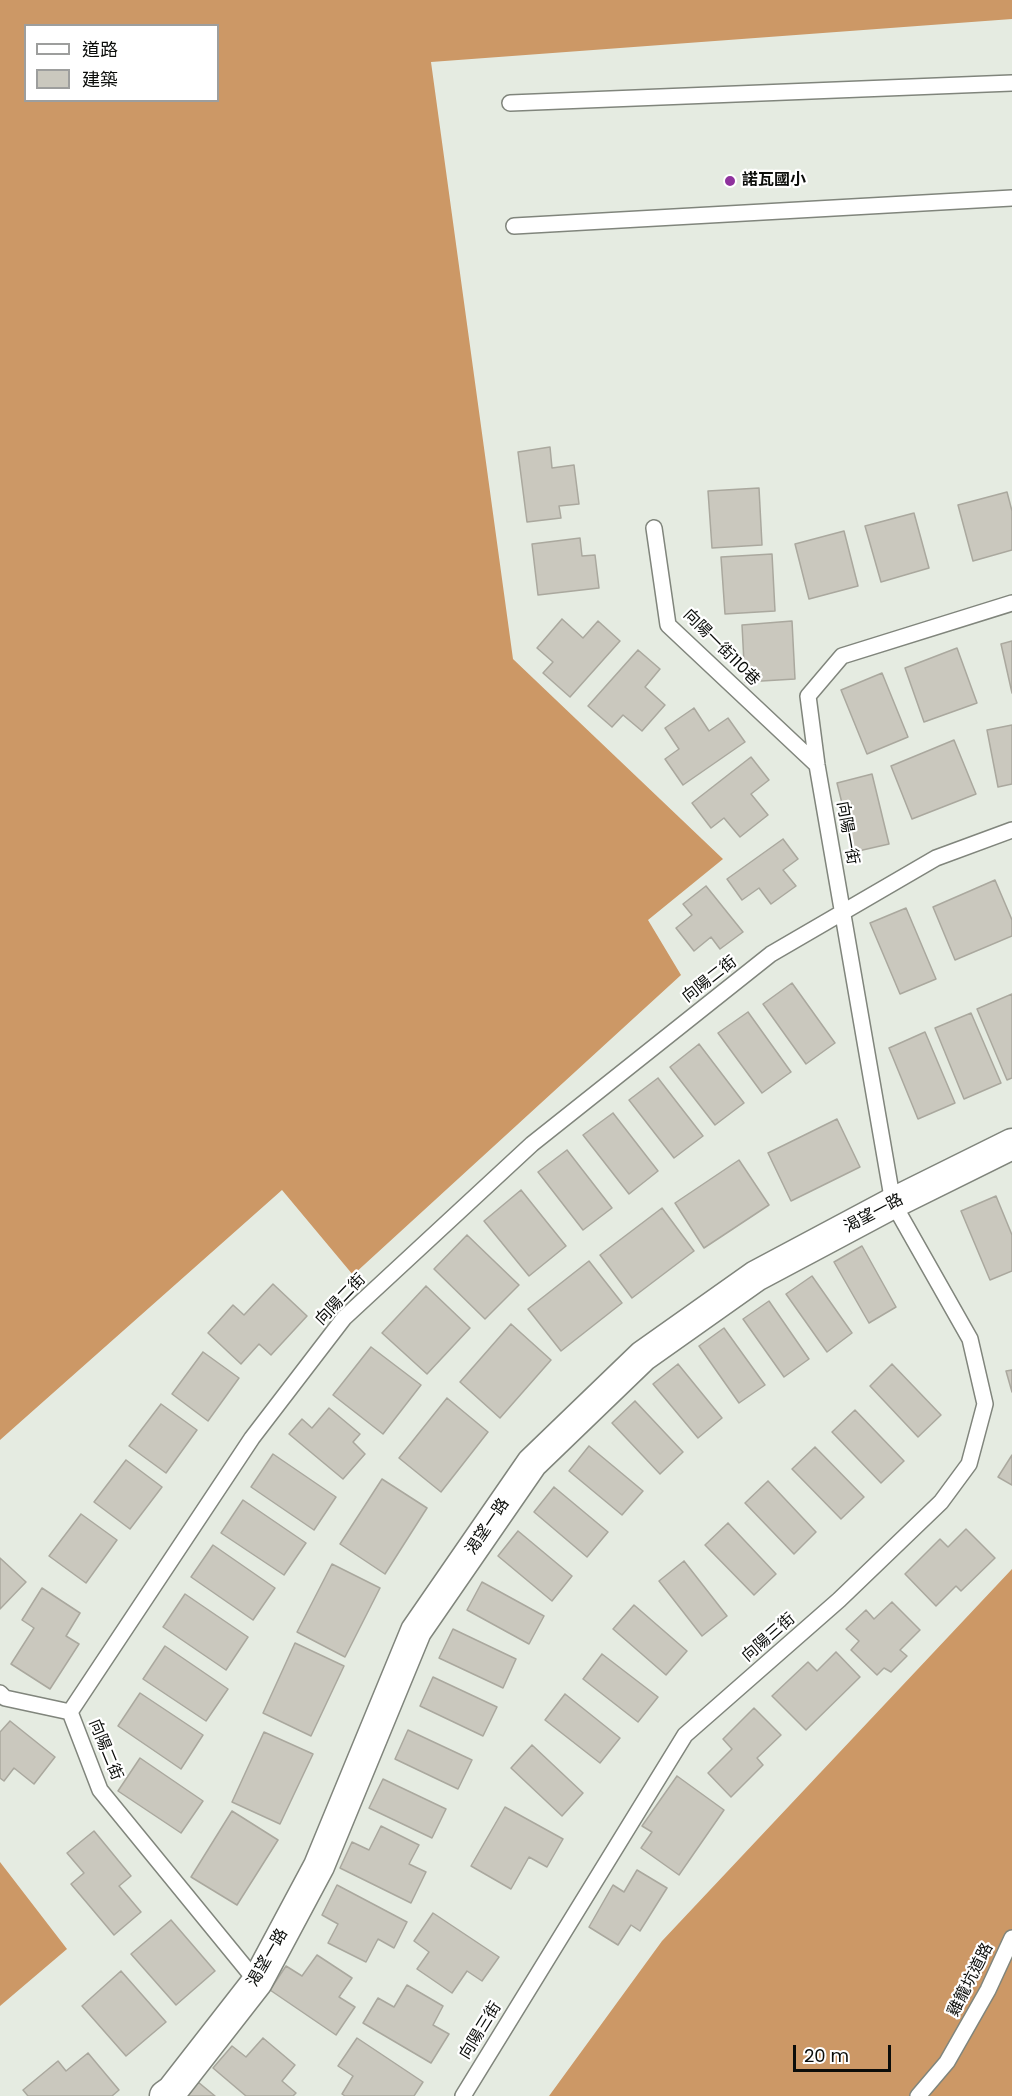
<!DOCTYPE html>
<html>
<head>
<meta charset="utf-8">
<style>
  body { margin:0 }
  #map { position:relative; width:1012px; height:2096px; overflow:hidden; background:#e5ebe1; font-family:Poppins,"Noto Sans TC",sans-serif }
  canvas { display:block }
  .legend { position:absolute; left:24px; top:24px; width:195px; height:78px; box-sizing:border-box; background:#fff; border:2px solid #9d9e9d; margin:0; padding:8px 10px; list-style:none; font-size:18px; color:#0b0d0a }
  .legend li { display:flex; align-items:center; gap:12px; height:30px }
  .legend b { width:30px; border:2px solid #9d9e9d }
  .scale { position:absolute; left:793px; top:2045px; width:98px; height:27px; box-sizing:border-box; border:3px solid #0b0d0a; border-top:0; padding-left:8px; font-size:18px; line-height:21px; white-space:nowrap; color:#0b0d0a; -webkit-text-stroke:4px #fff; paint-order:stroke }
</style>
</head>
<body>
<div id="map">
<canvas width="1012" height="2096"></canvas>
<ul class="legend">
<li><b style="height:8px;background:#fff"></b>道路</li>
<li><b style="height:16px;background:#cac8be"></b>建築</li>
</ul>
<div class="scale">20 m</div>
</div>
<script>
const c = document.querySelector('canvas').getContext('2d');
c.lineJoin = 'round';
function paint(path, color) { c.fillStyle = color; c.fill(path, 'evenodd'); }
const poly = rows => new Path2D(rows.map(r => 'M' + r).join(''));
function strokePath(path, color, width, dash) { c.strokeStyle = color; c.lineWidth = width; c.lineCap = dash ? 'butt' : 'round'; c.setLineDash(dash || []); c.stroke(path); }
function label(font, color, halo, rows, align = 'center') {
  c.font = font + ' Poppins,"Noto Sans TC",sans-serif'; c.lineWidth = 4.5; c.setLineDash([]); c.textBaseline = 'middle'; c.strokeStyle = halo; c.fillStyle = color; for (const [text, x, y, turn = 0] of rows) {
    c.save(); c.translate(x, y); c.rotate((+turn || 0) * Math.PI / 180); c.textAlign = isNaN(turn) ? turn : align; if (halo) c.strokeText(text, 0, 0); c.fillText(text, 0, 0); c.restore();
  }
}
paint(poly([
  [0,0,1012,0,1012,19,431,62,513,659,723,859,648,920,681,975,353,1275,282,1190,0,1440],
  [26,26,218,26,218,100,26,100],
  [1012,1569,1012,2096,549,2096,662,1941],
  [0,1862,67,1949,0,2006]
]), '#cc9866');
const building = poly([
  [550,447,552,468,574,465,579,504,559,506,561,518,527,522,518,452,550,447],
  [759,488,762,545,712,548,708,491,759,488],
  [1007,492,1012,511,1012,550,973,561,958,505,1007,492],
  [914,513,929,568,881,582,865,526,914,513],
  [844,531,858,586,809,599,795,544,844,531],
  [580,538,582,556,595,555,599,588,538,595,532,544,580,538],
  [772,554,775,611,725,614,721,557,772,554],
  [562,619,583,638,598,621,620,641,570,697,543,673,553,662,537,648,562,619],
  [792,621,795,679,745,682,742,625,792,621],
  [1012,641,1012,693,1001,644,1012,641],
  [957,648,977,703,924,722,905,668,957,648],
  [638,650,660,669,645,687,665,705,642,731,623,715,612,727,588,706,638,650],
  [882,673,908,737,867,754,841,690,882,673],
  [694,708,709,731,728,718,745,742,683,785,665,759,679,749,665,728,694,708],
  [1012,725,1012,784,998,787,987,730,1012,725],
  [954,740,976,794,912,819,891,766,954,740],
  [751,757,769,780,751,794,768,815,740,837,724,818,711,828,692,803,751,757],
  [872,774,889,844,854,852,837,783,872,774],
  [783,839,798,859,783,870,796,886,771,904,759,888,742,900,727,879,783,839],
  [995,880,1012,920,1012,936,955,960,933,907,995,880],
  [706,886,743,932,720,949,711,937,694,951,676,928,692,915,683,904,706,886],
  [906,908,936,979,900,994,870,923,906,908],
  [792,983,835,1043,806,1064,763,1004,792,983],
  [1012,994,1012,1078,1007,1080,977,1009,1012,994],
  [748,1012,791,1072,762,1093,718,1033,748,1012],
  [971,1013,1001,1083,964,1099,935,1028,971,1013],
  [925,1032,955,1103,918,1119,889,1048,925,1032],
  [699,1044,744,1103,715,1125,670,1067,699,1044],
  [658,1078,703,1136,674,1158,629,1100,658,1078],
  [613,1113,658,1171,629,1194,583,1135,613,1113],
  [837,1119,860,1167,791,1201,768,1153,837,1119],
  [567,1150,612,1208,583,1230,538,1172,567,1150],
  [739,1160,769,1205,704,1248,675,1203,739,1160],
  [521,1190,566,1246,529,1276,484,1221,521,1190],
  [996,1196,1012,1235,1012,1271,990,1280,961,1211,996,1196],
  [662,1208,694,1251,632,1298,600,1255,662,1208],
  [467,1235,519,1285,485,1319,434,1269,467,1235],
  [862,1246,896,1307,869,1323,834,1262,862,1246],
  [589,1261,622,1303,561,1351,528,1309,589,1261],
  [812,1276,852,1333,827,1352,786,1294,812,1276],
  [273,1284,307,1316,271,1355,259,1344,241,1364,208,1333,233,1305,244,1315,273,1284],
  [426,1286,470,1328,427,1374,382,1333,426,1286],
  [769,1301,809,1359,784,1377,743,1319,769,1301],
  [511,1324,551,1360,500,1418,460,1382,511,1324],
  [724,1328,765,1385,739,1403,699,1346,724,1328],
  [371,1347,421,1385,383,1434,333,1395,371,1347],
  [203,1352,239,1378,208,1421,172,1394,203,1352],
  [678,1364,722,1418,698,1438,653,1384,678,1364],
  [892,1364,941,1415,918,1437,870,1386,892,1364],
  [1012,1370,1012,1392,1006,1371,1012,1370],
  [447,1398,488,1432,441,1492,399,1458,447,1398],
  [635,1401,683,1452,660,1474,612,1423,635,1401],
  [161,1404,197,1430,166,1473,129,1446,161,1404],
  [329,1408,360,1434,353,1442,365,1454,343,1479,289,1434,302,1419,312,1428,329,1408],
  [855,1410,904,1461,881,1483,832,1432,855,1410],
  [589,1446,643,1491,622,1515,569,1471,589,1446],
  [815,1447,864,1497,841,1519,792,1469,815,1447],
  [273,1454,336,1497,314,1530,251,1487,273,1454],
  [1012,1455,1012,1485,998,1477,1012,1455],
  [126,1460,162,1487,130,1529,94,1502,126,1460],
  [382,1479,427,1508,385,1574,340,1544,382,1479],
  [768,1481,816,1532,794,1554,745,1503,768,1481],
  [554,1487,608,1532,587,1557,534,1512,554,1487],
  [243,1500,306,1543,284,1575,221,1533,243,1500],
  [81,1514,117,1540,86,1583,49,1556,81,1514],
  [728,1523,776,1574,754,1595,705,1545,728,1523],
  [966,1529,995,1558,961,1591,956,1586,936,1606,905,1574,940,1539,948,1547,966,1529],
  [518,1531,572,1576,552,1601,498,1556,518,1531],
  [213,1545,275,1588,253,1620,191,1577,213,1545],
  [0,1558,26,1582,0,1609,0,1558],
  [684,1561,727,1616,702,1636,659,1581,684,1561],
  [332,1564,380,1588,345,1657,297,1632,332,1564],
  [482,1582,544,1616,529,1644,467,1610,482,1582],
  [42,1588,80,1613,66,1636,79,1644,50,1689,11,1664,34,1628,22,1620,42,1588],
  [185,1594,248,1637,226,1670,163,1627,185,1594],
  [892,1602,920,1630,900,1650,907,1656,891,1672,884,1668,877,1675,851,1650,859,1641,846,1629,866,1610,874,1619,892,1602],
  [634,1605,687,1651,666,1675,613,1629,634,1605],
  [453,1629,516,1659,503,1688,439,1658,453,1629],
  [295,1643,344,1666,311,1736,263,1713,295,1643],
  [165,1646,228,1689,206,1721,143,1679,165,1646],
  [836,1652,860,1677,806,1730,772,1696,808,1662,817,1671,836,1652],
  [602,1654,658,1697,638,1722,583,1679,602,1654],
  [433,1677,497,1707,483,1736,420,1706,433,1677],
  [140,1693,203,1735,181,1769,118,1726,140,1693],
  [565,1694,620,1738,600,1763,545,1720,565,1694],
  [754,1708,781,1735,757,1758,763,1765,731,1797,708,1773,732,1749,723,1739,754,1708],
  [10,1721,55,1757,34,1784,14,1768,4,1781,0,1778,0,1732,10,1721],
  [408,1730,472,1760,458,1789,395,1759,408,1730],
  [264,1732,313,1754,280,1824,232,1802,264,1732],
  [532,1745,583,1793,562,1816,511,1768,532,1745],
  [140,1758,203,1801,181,1833,118,1791,140,1758],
  [677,1776,724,1810,679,1875,641,1848,652,1832,642,1826,677,1776],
  [383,1779,446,1809,432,1838,369,1808,383,1779],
  [505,1807,563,1839,547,1867,529,1857,511,1889,471,1866,505,1807],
  [232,1811,278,1840,237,1905,191,1877,232,1811],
  [381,1826,419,1845,409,1864,426,1872,411,1903,340,1868,352,1842,369,1850,381,1826],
  [94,1831,131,1876,119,1886,141,1912,114,1935,71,1884,84,1873,67,1853,94,1831],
  [637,1870,667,1888,640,1931,631,1925,618,1945,589,1927,613,1885,624,1892,637,1870],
  [337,1885,407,1922,394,1948,378,1939,366,1962,328,1943,338,1924,322,1915,337,1885],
  [433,1913,499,1957,482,1981,467,1971,452,1993,417,1969,429,1952,414,1941,433,1913],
  [171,1920,215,1971,176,2005,131,1954,171,1920],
  [317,1955,352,1978,339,1997,355,2007,336,2035,270,1990,286,1966,302,1976,317,1955],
  [121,1971,166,2022,126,2056,82,2006,121,1971],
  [407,1985,443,2006,433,2025,449,2034,431,2063,363,2023,378,1998,394,2007,407,1985],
  [263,2038,295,2065,282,2081,296,2093,293,2096,246,2096,213,2068,232,2046,246,2057,263,2038],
  [357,2038,423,2082,414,2096,345,2096,342,2094,353,2076,338,2066,357,2038],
  [88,2053,119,2090,112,2096,28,2096,23,2090,58,2061,66,2071,88,2053],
  [198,2082,215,2096,187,2096,198,2082]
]);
paint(building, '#cac8be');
strokePath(building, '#aaa89e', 1.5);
const lane = poly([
  [510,103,1012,83],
  [514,226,1012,198],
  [654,528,668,625,817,765],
  [0,1693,5,1698,70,1712],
  [257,1982,100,1790,70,1712,252,1438,344,1318,532,1144,771,954,936,858,1012,830],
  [463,2096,685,1735,839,1600,941,1502,969,1464,985,1404,970,1339,893,1203,817,765,808,696,842,656,1012,603],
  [918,2096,947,2062,988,1990,1012,1938]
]);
const street = poly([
  [165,2096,172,2091,257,1982,319,1866,416,1631,532,1463,643,1356,756,1276,893,1203,1012,1144]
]);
strokePath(lane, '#80857c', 18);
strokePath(street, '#80857c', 33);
strokePath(lane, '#fff', 15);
strokePath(street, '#fff', 30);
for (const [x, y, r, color] of [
  [730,181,6,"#8f329d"]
]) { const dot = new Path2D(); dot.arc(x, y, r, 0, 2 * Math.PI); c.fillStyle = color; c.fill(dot); strokePath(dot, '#fff', 2); }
label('bold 16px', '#0b0d0a', '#fff', [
  ["諾瓦國小",742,181]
], 'left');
label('16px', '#0b0d0a', '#fff', [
  ["向陽一街110巷",721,648,45],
  ["向陽一街",847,833,80],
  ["向陽二街",710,980,-38],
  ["渴望一路",874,1214,-28],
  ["向陽二街",341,1300,-46],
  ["渴望一路",488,1527,-56],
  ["向陽三街",769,1638,-41],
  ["向陽二街",105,1750,68],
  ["渴望一路",268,1958,-60],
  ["雞籠坑道路",971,1980,-63],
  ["向陽三街",481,2031,-58]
]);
</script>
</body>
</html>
